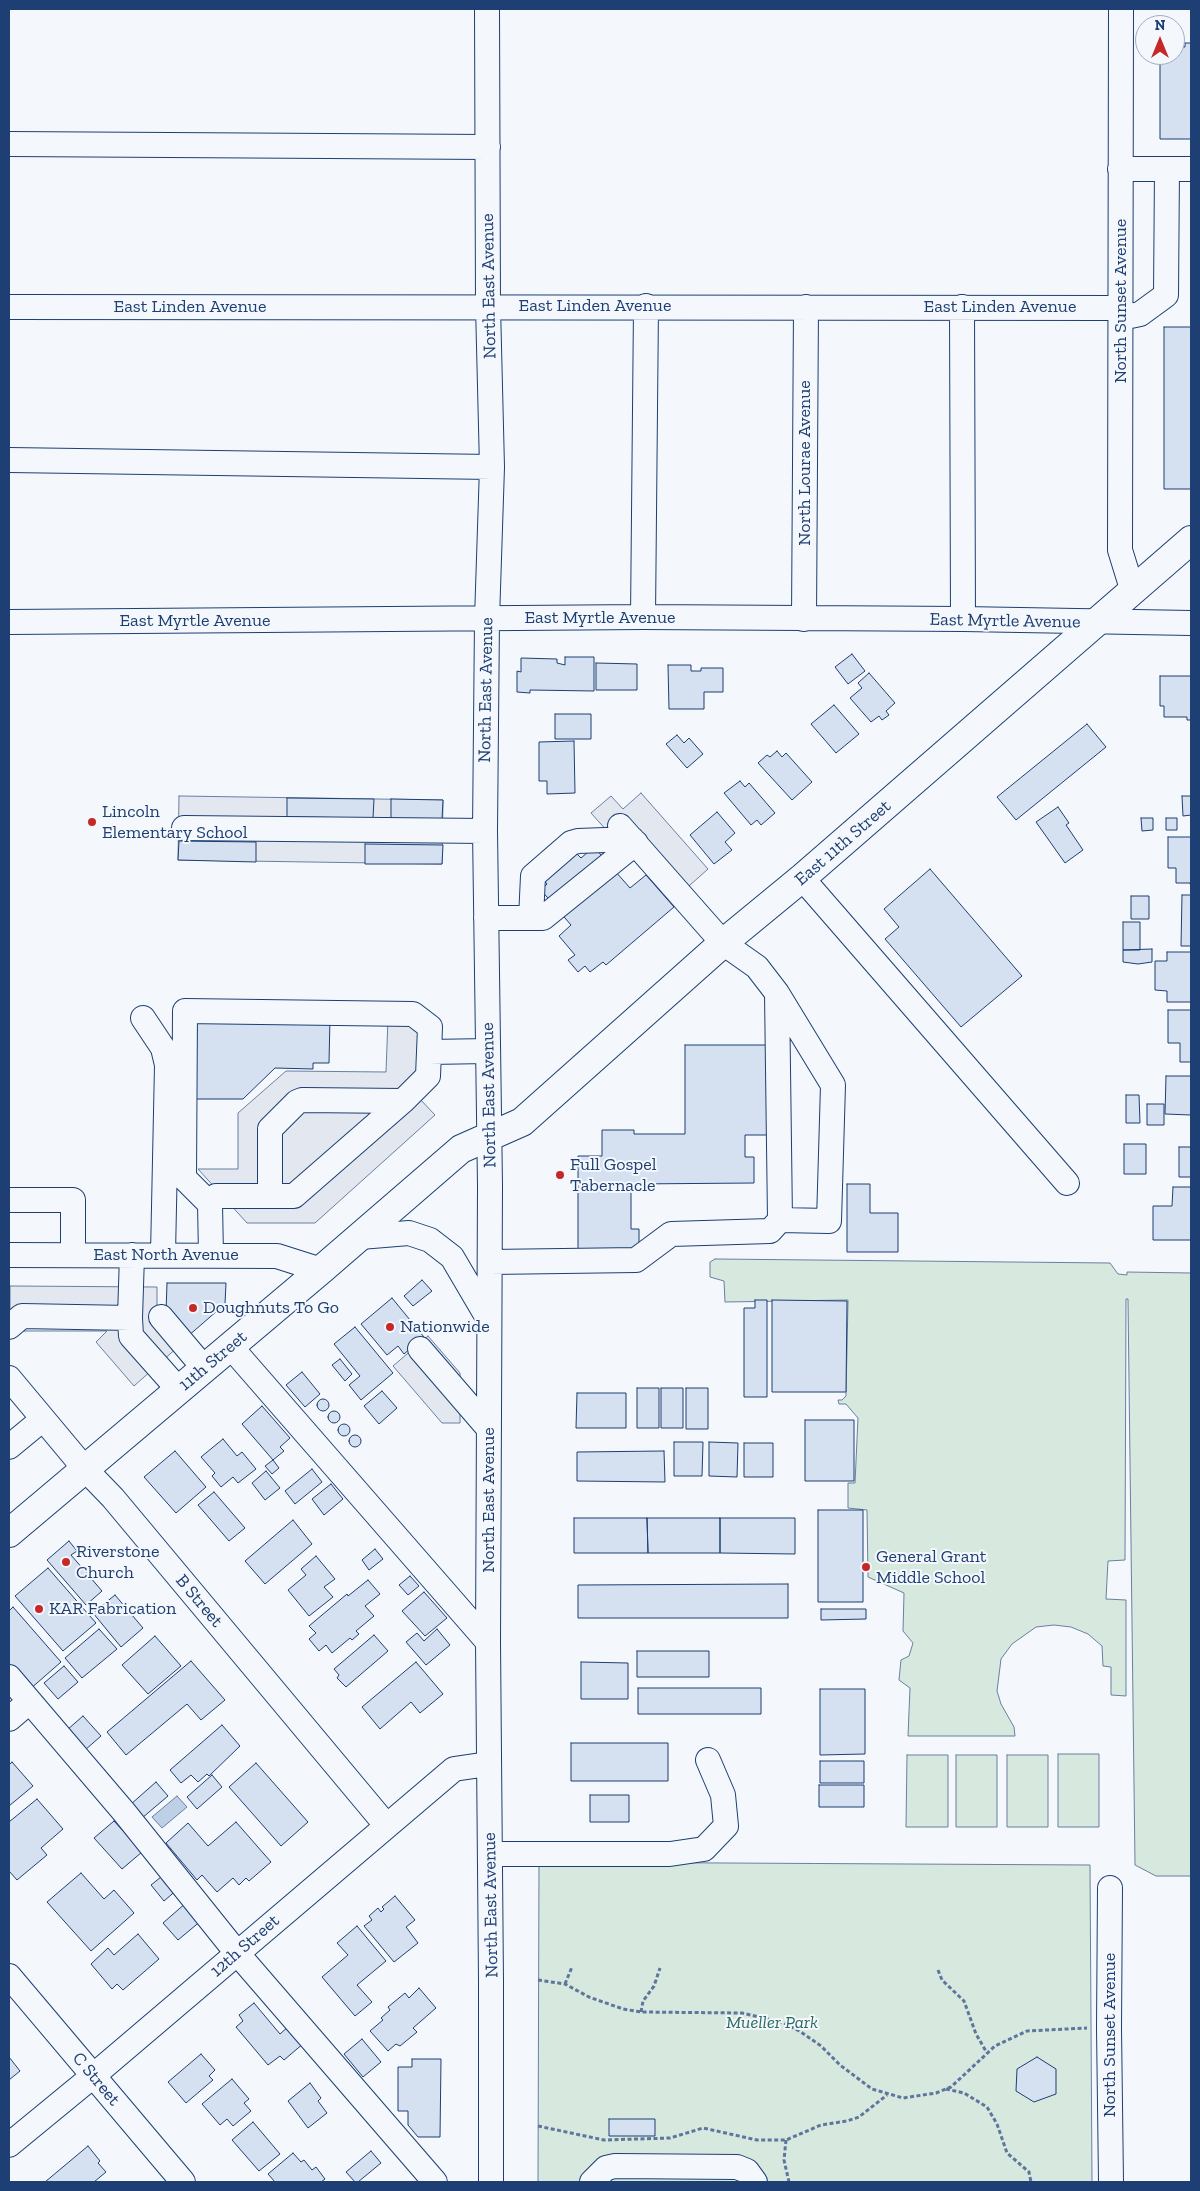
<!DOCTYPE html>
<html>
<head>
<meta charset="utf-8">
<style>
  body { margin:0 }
  #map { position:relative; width:1200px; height:2191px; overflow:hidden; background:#f4f7fb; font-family:"Zilla Slab",serif }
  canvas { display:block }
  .frame { position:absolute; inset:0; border:10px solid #1d3f73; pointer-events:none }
  .north { position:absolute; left:1135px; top:15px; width:50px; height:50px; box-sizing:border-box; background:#f4f7fb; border:1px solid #9eadc5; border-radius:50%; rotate:0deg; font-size:14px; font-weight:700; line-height:20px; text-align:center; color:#1d3f73 }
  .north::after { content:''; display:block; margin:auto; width:18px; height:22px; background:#c62828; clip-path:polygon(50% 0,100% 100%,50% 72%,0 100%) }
</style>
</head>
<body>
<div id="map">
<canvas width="1200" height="2191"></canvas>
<div class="frame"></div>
<div class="north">N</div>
</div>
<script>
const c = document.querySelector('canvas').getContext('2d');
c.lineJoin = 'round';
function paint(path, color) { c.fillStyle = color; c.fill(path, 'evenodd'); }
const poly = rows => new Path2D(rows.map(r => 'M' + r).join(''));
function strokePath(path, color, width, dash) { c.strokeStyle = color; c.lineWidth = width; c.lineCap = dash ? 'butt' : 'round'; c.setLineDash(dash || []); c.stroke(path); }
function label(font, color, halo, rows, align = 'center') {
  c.font = font + ' "Zilla Slab",serif'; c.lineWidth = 4; c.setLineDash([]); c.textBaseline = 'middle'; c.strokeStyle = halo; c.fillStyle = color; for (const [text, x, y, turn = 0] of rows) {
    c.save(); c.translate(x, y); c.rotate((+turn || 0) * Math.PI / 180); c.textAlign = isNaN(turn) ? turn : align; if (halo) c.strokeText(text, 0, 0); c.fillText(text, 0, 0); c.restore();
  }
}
const green = poly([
  [715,1259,1110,1263,1118,1274,1127,1275,1127,1272,1191,1273,1191,1876,1156,1876,1135,1865,1128,1299,1126,1299,1125,1560,1108,1561,1106,1599,1126,1600,1126,1696,1111,1695,1111,1667,1103,1666,1102,1646,1088,1634,1071,1627,1054,1625,1036,1627,1012,1644,1001,1659,997,1691,1001,1704,1014,1727,1015,1736,908,1736,910,1688,899,1680,901,1660,909,1656,913,1643,903,1631,904,1593,868,1577,867,1510,848,1508,848,1483,855,1483,858,1418,846,1404,839,1404,838,1400,842,1400,846,1396,848,1300,725,1302,724,1281,710,1277,710,1262,715,1259],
  [1058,1754,1099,1754,1099,1827,1058,1827,1058,1754],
  [907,1755,948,1755,948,1827,906,1827,907,1755],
  [956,1755,997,1755,997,1827,956,1827,956,1755],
  [1007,1755,1048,1755,1048,1827,1007,1827,1007,1755],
  [539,1862,1090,1865,1092,2182,538,2182,539,1862]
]);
paint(green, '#d7e8df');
strokePath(green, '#687fa3', 1);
const parking = poly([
  [641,793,708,869,671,902,591,813,611,796,623,809,641,793],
  [179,796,443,800,442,864,178,860,179,796],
  [388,1019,439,1020,418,1097,435,1115,315,1223,247,1223,198,1169,238,1169,238,1113,286,1071,386,1072,388,1019],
  [10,1286,157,1287,157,1321,179,1346,134,1386,96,1342,107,1331,10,1331,10,1286],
  [428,1336,460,1373,460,1423,442,1423,393,1366,428,1336]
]);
paint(parking, '#e3e8f0');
strokePath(parking, '#687fa3', 1);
const water = poly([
  [177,1796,187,1807,162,1828,152,1817,177,1796]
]);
paint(water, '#bed0e5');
strokePath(water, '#687fa3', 1);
const building = poly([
  [1185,43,1191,43,1191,139,1160,139,1160,55,1175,55,1175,47,1185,47,1185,43],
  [1164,327,1191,327,1191,489,1164,489,1164,327],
  [852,654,865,671,848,684,835,667,852,654],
  [565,657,594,657,594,691,530,690,530,693,517,692,517,671,521,672,521,658,557,659,557,663,565,665,565,657],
  [596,663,637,664,637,690,596,690,596,663],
  [668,665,691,665,691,671,701,671,701,668,723,668,723,692,704,692,704,709,669,709,668,665],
  [869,673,895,703,886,711,889,715,882,720,879,716,871,722,850,698,862,688,858,683,869,673],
  [1160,676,1191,676,1191,720,1187,720,1187,717,1164,717,1164,706,1160,706,1160,676],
  [834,705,859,734,836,753,811,724,834,705],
  [555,714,591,714,591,739,555,739,555,714],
  [1087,724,1106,747,1016,820,997,797,1087,724],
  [677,735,684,743,689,738,703,754,687,768,666,744,677,735],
  [574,741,575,793,547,794,547,781,539,781,539,742,574,741],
  [777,751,782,757,786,753,812,782,792,800,758,763,767,755,770,757,777,751],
  [740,781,745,787,749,783,775,813,761,825,757,820,751,825,724,793,740,781],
  [1182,796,1191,796,1191,815,1183,816,1182,796],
  [287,798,374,799,373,818,287,817,287,798],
  [391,799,443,800,442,819,391,819,391,799],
  [1058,807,1069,823,1066,825,1083,850,1065,863,1036,822,1058,807],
  [717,812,735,833,725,842,732,850,714,864,690,835,717,812],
  [1141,818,1153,818,1153,830,1142,831,1141,818],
  [1166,818,1177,818,1177,830,1166,830,1166,818],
  [1168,837,1191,837,1191,887,1190,883,1176,883,1176,868,1168,868,1168,837],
  [179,841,256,842,256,862,178,860,179,841],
  [365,844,443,845,442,864,365,864,365,844],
  [594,847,630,888,646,875,674,907,606,965,603,962,590,972,585,966,578,972,568,960,575,955,559,936,571,925,541,890,547,884,542,878,574,851,581,858,594,847],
  [930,869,1022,976,961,1027,885,939,899,927,884,909,930,869],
  [1182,895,1191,895,1191,946,1181,946,1182,895],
  [1131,896,1149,896,1149,919,1131,919,1131,896],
  [1123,922,1140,922,1140,950,1123,950,1123,922],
  [1152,949,1152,962,1138,964,1123,962,1123,950,1152,949],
  [1167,952,1191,952,1191,1002,1167,1002,1167,991,1155,990,1155,961,1167,961,1167,952],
  [1168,1010,1191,1010,1191,1062,1180,1062,1180,1043,1168,1043,1168,1010],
  [191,1017,330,1018,329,1063,313,1063,313,1069,275,1068,243,1099,190,1099,191,1017],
  [685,1045,772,1045,772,1135,745,1135,745,1157,754,1157,754,1183,631,1184,631,1229,639,1229,639,1256,578,1256,578,1156,602,1156,602,1130,634,1130,634,1134,685,1134,685,1045],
  [1166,1076,1191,1076,1191,1115,1165,1114,1166,1076],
  [1126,1095,1139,1095,1140,1123,1126,1123,1126,1095],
  [1147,1104,1164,1104,1164,1125,1147,1125,1147,1104],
  [1124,1144,1146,1144,1146,1174,1124,1174,1124,1144],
  [1179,1147,1191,1147,1191,1177,1179,1177,1179,1147],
  [847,1184,870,1184,870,1213,898,1213,898,1252,847,1252,847,1184],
  [1173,1187,1191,1187,1191,1240,1153,1240,1153,1206,1172,1206,1173,1187],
  [422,1280,432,1291,413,1306,404,1296,422,1280],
  [167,1283,226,1283,225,1304,187,1337,166,1313,167,1283],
  [392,1298,424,1337,404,1354,398,1346,387,1355,361,1324,392,1298],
  [755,1300,767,1300,767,1397,744,1397,744,1308,755,1308,755,1300],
  [772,1300,847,1301,846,1392,772,1392,772,1300],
  [355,1327,393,1373,361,1400,349,1385,360,1376,334,1344,355,1327],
  [340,1359,352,1374,345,1381,332,1365,340,1359],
  [302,1372,320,1394,305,1407,286,1385,302,1372],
  [637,1388,659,1388,659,1428,637,1428,637,1388],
  [661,1388,683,1388,683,1428,661,1428,661,1388],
  [686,1388,708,1388,708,1429,686,1429,686,1388],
  [382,1391,397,1408,379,1424,364,1406,382,1391],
  [577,1393,626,1393,626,1428,576,1428,577,1393],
  '317 1405a6 6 0 1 1 12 0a6 6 0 1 1-12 0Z',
  [262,1406,290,1438,280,1447,284,1451,273,1460,242,1424,262,1406],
  '328 1417a6 6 0 1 1 12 0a6 6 0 1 1-12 0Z',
  [805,1420,854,1420,854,1481,805,1481,805,1420],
  '338 1430a6 6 0 1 1 12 0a6 6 0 1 1-12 0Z',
  '349 1441a6 6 0 1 1 12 0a6 6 0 1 1-12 0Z',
  [223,1439,237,1456,242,1452,256,1469,238,1483,233,1477,221,1487,212,1476,215,1473,201,1457,223,1439],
  [674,1442,703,1442,702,1476,674,1476,674,1442],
  [709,1442,738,1443,737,1477,709,1476,709,1442],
  [744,1443,773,1443,773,1477,744,1477,744,1443],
  [175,1451,206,1487,176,1513,144,1477,175,1451],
  [664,1451,665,1482,577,1481,577,1452,664,1451],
  [273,1460,279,1468,272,1474,265,1466,273,1460],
  [312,1469,322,1482,295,1504,285,1491,312,1469],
  [266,1471,280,1488,265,1500,252,1483,266,1471],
  [331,1484,343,1499,324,1515,312,1499,331,1484],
  [214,1492,245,1528,229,1541,198,1505,214,1492],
  [818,1510,863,1510,863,1602,818,1602,818,1510],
  [574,1518,647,1518,648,1553,574,1553,574,1518],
  [647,1518,720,1518,720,1553,648,1553,647,1518],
  [720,1518,795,1518,795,1554,720,1553,720,1518],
  [293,1520,312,1544,265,1584,245,1561,293,1520],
  [69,1541,77,1551,71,1555,102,1591,86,1605,47,1560,69,1541],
  [375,1549,383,1559,369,1570,362,1560,375,1549],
  [316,1556,335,1579,324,1587,333,1597,309,1616,288,1590,306,1575,301,1569,316,1556],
  [48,1568,96,1623,63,1651,15,1596,48,1568],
  [410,1576,419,1586,408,1595,399,1585,410,1576],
  [368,1580,380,1594,365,1606,374,1616,356,1631,359,1634,352,1640,350,1638,332,1653,326,1645,319,1651,309,1639,316,1633,309,1626,347,1594,348,1596,368,1580],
  [788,1584,788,1618,578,1618,578,1585,788,1584],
  [424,1592,447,1618,425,1636,402,1611,424,1592],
  [115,1595,143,1628,121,1647,93,1613,115,1595],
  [13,1607,61,1662,29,1690,9,1667,9,1611,13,1607],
  [821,1609,866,1609,866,1619,821,1620,821,1609],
  [99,1629,117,1649,82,1678,65,1658,99,1629],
  [437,1629,450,1645,426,1665,406,1642,417,1633,424,1641,437,1629],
  [374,1635,388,1651,346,1687,337,1678,339,1675,334,1669,374,1635],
  [155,1636,181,1666,148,1694,122,1665,155,1636],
  [637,1651,709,1651,709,1677,637,1677,637,1651],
  [191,1661,225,1700,201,1720,187,1704,126,1755,107,1732,191,1661],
  [416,1662,443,1694,420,1713,411,1702,380,1729,362,1707,416,1662],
  [581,1662,628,1663,628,1699,581,1699,581,1662],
  [64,1666,78,1682,58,1699,44,1683,64,1666],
  [638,1688,761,1688,761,1714,638,1714,638,1688],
  [820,1689,865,1689,865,1754,820,1755,820,1689],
  [83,1716,101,1736,85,1750,67,1730,83,1716],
  [222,1725,240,1746,209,1776,207,1774,198,1782,191,1775,181,1783,170,1770,222,1725],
  [571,1743,668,1743,668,1781,571,1781,571,1743],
  [820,1761,864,1761,864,1783,820,1783,820,1761],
  [12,1762,33,1786,9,1806,9,1765,12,1762],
  [256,1763,308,1822,281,1846,229,1787,256,1763],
  [212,1775,222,1787,197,1809,187,1797,212,1775],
  [156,1782,168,1796,142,1818,130,1805,156,1782],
  [819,1785,864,1785,864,1807,819,1807,819,1785],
  [590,1795,629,1795,629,1822,590,1822,590,1795],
  [37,1799,63,1829,41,1848,47,1855,17,1880,9,1871,9,1822,37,1799],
  [114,1821,142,1852,122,1869,94,1838,114,1821],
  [236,1822,271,1862,249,1881,246,1878,239,1885,233,1878,217,1892,202,1875,197,1880,166,1843,188,1823,208,1846,236,1822],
  [81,1873,104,1899,114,1890,134,1913,91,1951,47,1902,81,1873],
  [166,1873,179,1888,164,1901,151,1885,166,1873],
  [395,1896,415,1920,406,1927,418,1943,394,1962,364,1926,372,1920,369,1916,378,1908,381,1912,384,1909,382,1907,395,1896],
  [187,1902,202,1920,178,1940,163,1923,187,1902],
  [357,1926,386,1961,357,1985,372,2002,355,2016,322,1977,348,1955,337,1943,357,1926],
  [138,1934,159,1959,123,1990,117,1984,112,1989,91,1964,108,1948,114,1955,138,1934],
  [419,1988,436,2008,413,2028,417,2032,400,2046,396,2044,388,2051,370,2031,383,2020,381,2018,390,2010,388,2007,405,1993,409,1998,419,1988],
  [254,2003,280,2034,289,2026,304,2043,284,2060,280,2056,268,2065,236,2027,243,2021,239,2015,254,2003],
  [362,2039,381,2062,363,2077,344,2054,362,2039],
  [201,2054,215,2070,209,2076,213,2080,186,2103,168,2082,201,2054],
  [9,2057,20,2071,9,2080,9,2057],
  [1037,2057,1056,2069,1056,2094,1034,2102,1016,2091,1017,2069,1037,2057],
  [412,2059,441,2059,440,2137,418,2137,408,2125,408,2111,398,2111,398,2067,412,2067,412,2059],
  [232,2079,249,2099,244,2103,251,2111,233,2126,227,2119,220,2125,202,2104,232,2079],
  [310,2083,321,2098,318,2101,327,2113,308,2128,288,2101,310,2083],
  [609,2119,655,2119,655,2136,609,2136,609,2119],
  [253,2122,280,2154,259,2171,232,2140,253,2122],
  [88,2146,100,2161,98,2163,106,2172,94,2182,45,2182,88,2146],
  [371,2151,381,2163,358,2182,355,2182,346,2172,371,2151],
  [293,2153,301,2162,304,2160,312,2170,316,2167,325,2179,321,2182,275,2182,268,2174,293,2153]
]);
paint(building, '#d5e0f0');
strokePath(building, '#1d3f73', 1);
const minor = poly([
  [487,9,488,306,492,467,487,619,485,831,490,1186,488,1642,491,1981,491,2182],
  [1121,9,1120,550,1133,592],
  [9,144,488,147],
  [1120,169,1167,169,1166,295,1140,314,1121,318],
  [1167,169,1191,169],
  [9,307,1121,308],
  [962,307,963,619],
  [9,460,492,467],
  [643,617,646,306],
  [804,619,806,307],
  [9,622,643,617,963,619,1191,623],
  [620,826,723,943,757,967,777,993,833,1085,829,1221,780,1220],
  [184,828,485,831],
  [802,878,1067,1183],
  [486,918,543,918,636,843],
  [531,918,533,876,571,843,578,841,632,839],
  [143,1018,163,1048,167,1065,163,1254],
  [270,1196,270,1129,297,1102,302,1100,403,1101],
  [9,1200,73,1200,73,1254],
  [210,1204,184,1178,185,1011,413,1014,430,1027,429,1052],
  [360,1237,409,1233,430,1240,452,1257,489,1320],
  [9,1255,277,1256,321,1270],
  [211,1255,210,1204,216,1196,294,1196,403,1101,428,1076,429,1052,488,1051],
  [490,1262,636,1260,671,1234,770,1231,780,1220,777,993],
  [161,1317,204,1368],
  [130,1318,131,1336,179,1390],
  [9,1327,22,1316,130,1318,132,1255],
  [230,1346,488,1642],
  [420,1349,489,1429],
  [9,1378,85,1469,113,1498,386,1825],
  [9,1447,43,1419],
  [9,1677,124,1812,237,1953,435,2182],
  [9,1719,29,1702],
  [490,1854,670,1854,704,1849,726,1826,723,1795,708,1760],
  [1110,1888,1109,2028,1111,2182],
  [9,1976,183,2182],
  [9,2145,93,2076,454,1769,488,1764],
  [592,2182,606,2168,615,2166,737,2167,747,2171,755,2182]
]);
const major = poly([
  [9,1533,321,1270,461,1149,522,1122,723,943,802,878,1191,540]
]);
strokePath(minor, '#1d3f73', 26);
strokePath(major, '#1d3f73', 30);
strokePath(poly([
  [938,1970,942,1980,964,2001,976,2034,987,2053],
  [538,1980,565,1984,589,1997,623,2009,641,2012,742,2013,784,2023,801,2032,821,2046,840,2065,872,2089,903,2098,936,2093,951,2087,995,2046,1027,2031,1087,2028],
  [565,1984,572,1967],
  [641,2012,643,2001,654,1986,660,1968],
  [946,2089,964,2093,987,2107,997,2124,1007,2153,1029,2172,1031,2182],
  [538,2126,604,2140,670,2138,703,2128,757,2140,786,2140,821,2125,847,2121,859,2117,887,2095],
  [786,2140,784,2160,789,2182]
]), '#5e769c', 3, [4, 2.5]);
strokePath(minor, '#f4f7fb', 24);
strokePath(major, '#f4f7fb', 28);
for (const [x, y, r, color] of [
  [92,822,5,"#c62828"],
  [560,1175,5,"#c62828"],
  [193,1308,5,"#c62828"],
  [390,1327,5,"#c62828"],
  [66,1562,5,"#c62828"],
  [866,1567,5,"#c62828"],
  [39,1609,5,"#c62828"]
]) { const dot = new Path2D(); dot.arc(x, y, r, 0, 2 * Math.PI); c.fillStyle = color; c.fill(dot); strokePath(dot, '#f4f7fb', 2); }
label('18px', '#1d3f73', '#f4f7fb', [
  ["North East Avenue",489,286,-91],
  ["North Sunset Avenue",1121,301,-90],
  ["East Linden Avenue",595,306],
  ["East Linden Avenue",190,307],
  ["East Linden Avenue",1000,307],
  ["North Lourae Avenue",805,463,-90],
  ["East Myrtle Avenue",600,618],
  ["East Myrtle Avenue",195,621],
  ["East Myrtle Avenue",1005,621,1],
  ["North East Avenue",486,690,-89],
  ["East 11th Street",843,843,-41],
  ["North East Avenue",489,1095,-91],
  ["East North Avenue",166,1255],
  ["11th Street",213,1361,-40],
  ["North East Avenue",489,1500,-90],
  ["B Street",199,1601,50],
  ["North East Avenue",491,1905,-91],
  ["12th Street",245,1946,-41],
  ["North Sunset Avenue",1110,2035,-90],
  ["C Street",96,2079,50]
]);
label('18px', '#1d3f73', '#f4f7fb', [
  ["Lincoln",102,812],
  ["Elementary School",102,833],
  ["Full Gospel",570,1165],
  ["Tabernacle",570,1186],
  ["Doughnuts To Go",203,1308],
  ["Nationwide",400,1327],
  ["Riverstone",76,1552],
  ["Church",76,1573],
  ["General Grant",876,1557],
  ["Middle School",876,1578],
  ["KAR Fabrication",49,1609]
], 'left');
label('italic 18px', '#2c6c60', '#f4f7fb', [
  ["Mueller Park",772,2023]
]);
</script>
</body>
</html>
